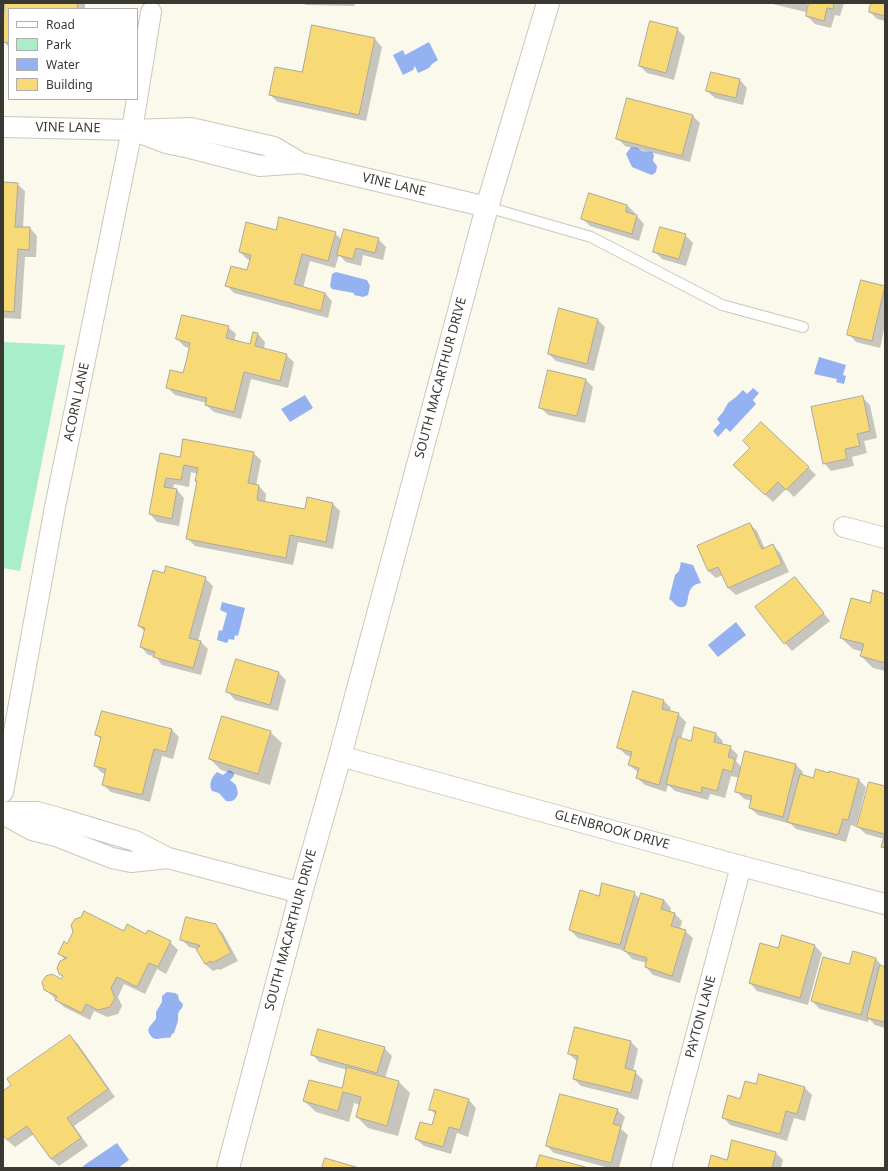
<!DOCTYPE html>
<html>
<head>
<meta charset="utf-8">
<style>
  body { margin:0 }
  #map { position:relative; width:888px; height:1171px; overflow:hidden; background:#fbf8ec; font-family:"Noto Sans",sans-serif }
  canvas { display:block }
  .frame { position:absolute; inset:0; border:4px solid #393833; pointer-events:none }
  .legend { position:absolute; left:8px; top:8px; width:130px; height:92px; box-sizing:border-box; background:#fff; border:1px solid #b0afad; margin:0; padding:5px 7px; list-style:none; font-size:12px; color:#393833 }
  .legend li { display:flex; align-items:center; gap:8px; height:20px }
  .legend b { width:20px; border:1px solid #b0afad }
</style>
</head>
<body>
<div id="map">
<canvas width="888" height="1171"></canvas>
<div class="frame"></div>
<ul class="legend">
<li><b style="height:5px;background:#fff"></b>Road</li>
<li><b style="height:11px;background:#a8eecb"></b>Park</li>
<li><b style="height:11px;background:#94b2f2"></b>Water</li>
<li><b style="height:11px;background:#f7d976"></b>Building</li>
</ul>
</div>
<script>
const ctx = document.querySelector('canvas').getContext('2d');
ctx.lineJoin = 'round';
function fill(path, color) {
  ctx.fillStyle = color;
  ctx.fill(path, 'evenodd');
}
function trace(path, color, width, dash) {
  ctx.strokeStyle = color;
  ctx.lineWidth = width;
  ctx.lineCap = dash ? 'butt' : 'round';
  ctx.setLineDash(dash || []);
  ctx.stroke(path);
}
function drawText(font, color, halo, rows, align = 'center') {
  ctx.font = font + ' "Noto Sans",sans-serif';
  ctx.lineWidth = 3;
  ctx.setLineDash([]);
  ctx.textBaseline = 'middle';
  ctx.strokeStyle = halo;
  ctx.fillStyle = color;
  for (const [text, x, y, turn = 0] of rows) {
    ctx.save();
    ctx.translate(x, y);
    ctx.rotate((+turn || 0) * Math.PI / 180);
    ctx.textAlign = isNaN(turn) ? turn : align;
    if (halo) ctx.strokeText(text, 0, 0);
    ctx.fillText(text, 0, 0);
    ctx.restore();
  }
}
const green = new Path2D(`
  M 3,342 L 65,345 L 20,571 L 3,568 Z`);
const water = new Path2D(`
  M 429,42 L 438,60 L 432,64 L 429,68 L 418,73 L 415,66 L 413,70 L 403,75 L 393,55 L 403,50 L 405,55 Z
  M 631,147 L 637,148 L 642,151 L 652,152 L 654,155 L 653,161 L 657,166 L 656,172 L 652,175 L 649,174 L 632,167 L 626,154 Z
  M 336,272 L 367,280 L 370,286 L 368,295 L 363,297 L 354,295 L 354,293 L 332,289 L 330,286 L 332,274 Z
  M 819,357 L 846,365 L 843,375 L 846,376 L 844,384 L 836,382 L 837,379 L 814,374 Z
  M 753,388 L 759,393 L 753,400 L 756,404 L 730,432 L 726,428 L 718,437 L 713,431 L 720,423 L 717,419 L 723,412 L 728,403 L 736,397 L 743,390 L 747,394 Z
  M 305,395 L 313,408 L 290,422 L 281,409 Z
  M 681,562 L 693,565 L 701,583 C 681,586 694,609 680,607 C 674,606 674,601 669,599 L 675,575 L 679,571 Z
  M 222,602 L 245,608 L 238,636 L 235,635 L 234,640 L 229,639 L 227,643 L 217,640 L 219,630 L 222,631 L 227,613 L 220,610 Z
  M 736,622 L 746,635 L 718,657 L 708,645 Z
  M 229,770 L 234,773 L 234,776 L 230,780 L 236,785 L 238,793 C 236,800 233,802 226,801 L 219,793 L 212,791 C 208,784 212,777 217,772 L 223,775 Z
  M 167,992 L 175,993 L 178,995 L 179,1000 L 183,1004 L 182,1008 L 180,1010 L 178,1014 L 178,1021 L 174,1033 L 172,1034 L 170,1038 C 160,1036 153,1045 148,1030 L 150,1026 L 156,1019 L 156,1012 L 162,1002 L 162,996 Z
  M 117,1143 L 129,1160 L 118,1168 L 84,1168 L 83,1166 Z`);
const shadow = new Path2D(`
  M 6,3 L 85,3 L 85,9 L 9,9 L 9,47 L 4,42 Z
  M 303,3 L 355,3 L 354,6 L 306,5 Z
  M 768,3 L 808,3 L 806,12 Z
  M 810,3 L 844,3 L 840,16 L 835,15 L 831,28 L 815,24 L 807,16 Z
  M 872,3 L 885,3 L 885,21 L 877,19 L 870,12 Z
  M 677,29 L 685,37 L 674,80 L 647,73 L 640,66 Z
  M 375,39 L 382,47 L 366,121 L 278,102 L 270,95 L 303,74 Z
  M 711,73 L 740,80 L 747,88 L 743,105 L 715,98 L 707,91 Z
  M 692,115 L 700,123 L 690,162 L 625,146 L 617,138 Z
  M 3,183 L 17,184 L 25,191 L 23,228 L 30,228 L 37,236 L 36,257 L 25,257 L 21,319 L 3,318 Z
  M 590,195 L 627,205 L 635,213 L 634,215 L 637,216 L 644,224 L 639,241 L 590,226 L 583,219 Z
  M 276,232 L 335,233 L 342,240 L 378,239 L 386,247 L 383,260 L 363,255 L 361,266 L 346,262 L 339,255 L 335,268 L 310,261 L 303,288 L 325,293 L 332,301 L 328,318 L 234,293 L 226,285 L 247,271 L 250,260 L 247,259 L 240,252 Z
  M 685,235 L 693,243 L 686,266 L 662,259 L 654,251 Z
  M 862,282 L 885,287 L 885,325 L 880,348 L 856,342 L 849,334 Z
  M 560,309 L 598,320 L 605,327 L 594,371 L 556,361 L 549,354 Z
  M 228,327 L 236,334 L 234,341 L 250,345 L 254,333 L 258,334 L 265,342 L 264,349 L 286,355 L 294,362 L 288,388 L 251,379 L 241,419 L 214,412 L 206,405 L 207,403 L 175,395 L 167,387 L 184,375 L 190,348 L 185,347 L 177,339 Z
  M 586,380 L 593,387 L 585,423 L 548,415 L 540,407 Z
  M 862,397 L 870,405 L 877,438 L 864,441 L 867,453 L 852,457 L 854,466 L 831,471 L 824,463 Z
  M 253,453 L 261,460 L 256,486 L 259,486 L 266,494 L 265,503 L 305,511 L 333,504 L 340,511 L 333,549 L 298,542 L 293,565 L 195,546 L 187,538 L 198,482 L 196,481 L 198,474 L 191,472 L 189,487 L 174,484 L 173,490 L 177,490 L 184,498 L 179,526 L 157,522 L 150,514 L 161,454 L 180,458 Z
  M 808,467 L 816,475 L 794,497 L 786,489 L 773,502 L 742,473 Z
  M 750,524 L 757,531 L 765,549 L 773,545 L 780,553 L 789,572 L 736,595 L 728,588 L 723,575 L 716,578 L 708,571 Z
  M 165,574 L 205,578 L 213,586 L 198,641 L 201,642 L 208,649 L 201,675 L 162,665 L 155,656 L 148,655 L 141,647 L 145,632 L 139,626 Z
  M 794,578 L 830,621 L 792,651 L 785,643 L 757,608 Z
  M 885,595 L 885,671 L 873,668 L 861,656 L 863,652 L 853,649 L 841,638 L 871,604 Z
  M 236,661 L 279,673 L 286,680 L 278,711 L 235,700 L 228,692 Z
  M 634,692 L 664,701 L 671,708 L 670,712 L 678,714 L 686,722 L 681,739 L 691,742 L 716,734 L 723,741 L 722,745 L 730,747 L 738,755 L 736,761 L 742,768 L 796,765 L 803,772 L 802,776 L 814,779 L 859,780 L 866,787 L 856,827 L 851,825 L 846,842 L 796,829 L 791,824 L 758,815 L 750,808 L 752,801 L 744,799 L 736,791 L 740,778 L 731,776 L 725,798 L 710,794 L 708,800 L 675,791 L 668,785 L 666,792 L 645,785 L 637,778 L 639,773 L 629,765 L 631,757 L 626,755 L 618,747 Z
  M 172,730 L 179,737 L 173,759 L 162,756 L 150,802 L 111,792 L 103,785 L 106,774 L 102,773 L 95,766 L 102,740 L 97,735 Z
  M 270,732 L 282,743 L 270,785 L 221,770 L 210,759 Z
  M 885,787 L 885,849 L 882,847 L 884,839 L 866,834 L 858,827 Z
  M 634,893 L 640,899 L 664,900 L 671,908 L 670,912 L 675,914 L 682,921 L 680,929 L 685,931 L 693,938 L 680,983 L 653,975 L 646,967 L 647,963 L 632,959 L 625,951 L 578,938 L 570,930 L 599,897 Z
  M 215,925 L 223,933 L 238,961 L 220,970 L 218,969 L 213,971 L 205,964 L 197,949 L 189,947 L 181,939 Z
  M 125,932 L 147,935 L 170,942 L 178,950 L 166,974 L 157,969 L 145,994 L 124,984 L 118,997 L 122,1006 L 118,1014 L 107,1017 L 94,1011 L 90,1020 L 64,1007 L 45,989 L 62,980 L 64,977 L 60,973 L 65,960 L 59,953 L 68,945 Z
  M 815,946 L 822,953 L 808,1005 L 757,991 L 750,983 L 779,949 Z
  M 876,959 L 883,967 L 885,968 L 885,1028 L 875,1025 L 869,1019 L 868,1022 L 820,1009 L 812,1001 Z
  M 70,1037 L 78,1044 L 115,1097 L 74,1126 L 88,1146 L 59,1166 L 51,1159 L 34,1134 L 15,1147 L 7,1140 L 3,1133 L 3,1092 Z
  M 631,1042 L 638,1049 L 633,1071 L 635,1072 L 643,1080 L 638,1100 L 581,1086 L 574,1079 L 578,1062 L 569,1054 Z
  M 384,1048 L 392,1056 L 385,1078 L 399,1082 L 410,1093 L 398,1136 L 368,1128 L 357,1117 L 360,1105 L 354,1103 L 349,1122 L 316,1112 L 304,1101 L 342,1090 L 348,1070 L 319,1062 L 312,1054 Z
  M 757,1086 L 805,1088 L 812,1095 L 805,1121 L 794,1118 L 787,1141 L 730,1125 L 723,1117 Z
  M 435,1090 L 469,1100 L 476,1108 L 468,1137 L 457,1133 L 451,1154 L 424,1146 L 416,1139 L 432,1127 L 436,1115 L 430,1109 Z
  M 617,1110 L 625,1117 L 621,1129 L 628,1135 L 619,1168 L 609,1168 L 554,1153 L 547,1146 Z
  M 732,1141 L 776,1153 L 783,1160 L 781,1168 L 709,1168 L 727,1161 Z`);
const building = new Path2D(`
  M 5,3 L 78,3 L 77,9 L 9,9 L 9,43 L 3,42 Z
  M 809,3 L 834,3 L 833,9 L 827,8 L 824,21 L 806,16 Z
  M 871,3 L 885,3 L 885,16 L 869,12 Z
  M 650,21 L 678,28 L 666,73 L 639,66 Z
  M 312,25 L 375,38 L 359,115 L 269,95 L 275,67 L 302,72 Z
  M 711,72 L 740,79 L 736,98 L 706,91 Z
  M 627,98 L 693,115 L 682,156 L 616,139 Z
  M 3,182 L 18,183 L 15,227 L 30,227 L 29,250 L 18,249 L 14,312 L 3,311 Z
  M 589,193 L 627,205 L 626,212 L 637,215 L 632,234 L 581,219 Z
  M 279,217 L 336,232 L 328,261 L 302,254 L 294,284 L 325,293 L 321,311 L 225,286 L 231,266 L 247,270 L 251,255 L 239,252 L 246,222 L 276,230 Z
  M 660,227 L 686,234 L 679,259 L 653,252 Z
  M 344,229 L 379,238 L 375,253 L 356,248 L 353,259 L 337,255 Z
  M 861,280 L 885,286 L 872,341 L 847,335 Z
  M 559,308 L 598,319 L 587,364 L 548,354 Z
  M 182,315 L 229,326 L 226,338 L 250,344 L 253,332 L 258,333 L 255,346 L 287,354 L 280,381 L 244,372 L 234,412 L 205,405 L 207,398 L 166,388 L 170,370 L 183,373 L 187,358 L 190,343 L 176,339 Z
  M 548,370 L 586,379 L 577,416 L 539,408 Z
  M 863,396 L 870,431 L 857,434 L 860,446 L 845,449 L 847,459 L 823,464 L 811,407 Z
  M 761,422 L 809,467 L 786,490 L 778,482 L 765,495 L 733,465 L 750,448 L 743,441 Z
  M 183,439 L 254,452 L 248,483 L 259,485 L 257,500 L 305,509 L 307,497 L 333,503 L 326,542 L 290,535 L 286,558 L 186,539 L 197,481 L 195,481 L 198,468 L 184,465 L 181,480 L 166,478 L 164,487 L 177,489 L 172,519 L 149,514 L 160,453 L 180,457 Z
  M 750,523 L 762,549 L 773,544 L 782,564 L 728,588 L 718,567 L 708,571 L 697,546 Z
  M 166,566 L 206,577 L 189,638 L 201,641 L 193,668 L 153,657 L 155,652 L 140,647 L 145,628 L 138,626 L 153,570 L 164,573 Z
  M 795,577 L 824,613 L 784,644 L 755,607 Z
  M 873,590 L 885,594 L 885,663 L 860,656 L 864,644 L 840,638 L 851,598 L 870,603 Z
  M 236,659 L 279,672 L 270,705 L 226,692 Z
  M 633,691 L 664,700 L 662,709 L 679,713 L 659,785 L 636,778 L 639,768 L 628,765 L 632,752 L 617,748 Z
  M 102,711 L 172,729 L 166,752 L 154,749 L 142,795 L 102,785 L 106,769 L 94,766 L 101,737 L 95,735 Z
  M 222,716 L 271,731 L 258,774 L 209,759 Z
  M 694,727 L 716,733 L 714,742 L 731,746 L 728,757 L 735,759 L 732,772 L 723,769 L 717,791 L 702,787 L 701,793 L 666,784 L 678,737 L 691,741 Z
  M 745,751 L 796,764 L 783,817 L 749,808 L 752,796 L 735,792 Z
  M 816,769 L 829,773 L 829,771 L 859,779 L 848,820 L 843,819 L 838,835 L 787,822 L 800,774 L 813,778 Z
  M 869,782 L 885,786 L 885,848 L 881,847 L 885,834 L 857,827 Z
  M 602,883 L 635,892 L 620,945 L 569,930 L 580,890 L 599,896 Z
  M 641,893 L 664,900 L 661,909 L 675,913 L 671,926 L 686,930 L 672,976 L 645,967 L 647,958 L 624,951 Z
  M 84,911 L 124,931 L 127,924 L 146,934 L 148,930 L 171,941 L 158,967 L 149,963 L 137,987 L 117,977 L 111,988 L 115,998 L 110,1007 L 98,1010 L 86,1004 L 82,1013 L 55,1000 L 57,996 L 44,990 L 42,982 L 46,976 L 52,974 L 61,979 L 63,976 L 59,974 L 57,968 L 60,961 L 67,958 L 58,954 L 64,941 L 67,944 L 73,932 L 71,925 L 75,919 L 81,917 Z
  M 186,917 L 216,924 L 231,953 L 212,963 L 211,961 L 205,964 L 196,949 L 200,946 L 199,945 L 180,940 Z
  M 782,935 L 815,945 L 800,998 L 749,983 L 760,943 L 778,948 Z
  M 853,951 L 876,958 L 861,1015 L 811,1001 L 823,957 L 849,964 Z
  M 880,965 L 885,967 L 885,1022 L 867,1018 Z
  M 575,1027 L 631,1041 L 625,1068 L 636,1071 L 631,1093 L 573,1079 L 578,1056 L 568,1054 Z
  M 318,1029 L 385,1047 L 377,1073 L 311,1055 Z
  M 70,1035 L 108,1089 L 67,1118 L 81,1138 L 51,1159 L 27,1126 L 7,1140 L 3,1135 L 3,1091 L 11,1085 L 7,1079 Z
  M 347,1067 L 399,1081 L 387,1126 L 356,1117 L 361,1097 L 343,1092 L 338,1111 L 303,1101 L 309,1080 L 342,1088 Z
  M 759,1074 L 805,1087 L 797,1114 L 786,1111 L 780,1134 L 722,1118 L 728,1095 L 740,1099 L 745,1081 L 756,1084 Z
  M 435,1089 L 469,1099 L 460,1130 L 449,1127 L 443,1147 L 415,1139 L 420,1122 L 432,1125 L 436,1111 L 429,1110 Z
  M 560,1094 L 618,1109 L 613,1124 L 621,1126 L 611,1163 L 546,1146 Z
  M 732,1140 L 776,1152 L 772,1168 L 708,1168 L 711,1155 L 727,1160 Z
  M 540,1155 L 589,1168 L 536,1168 Z
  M 325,1158 L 359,1168 L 322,1168 Z`);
const service = new Path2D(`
  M 487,207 L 591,237 L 722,305 L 803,327`);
const minor = new Path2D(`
  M 3,127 L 132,130 L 191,128 L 274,147 L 301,163
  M 132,130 L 166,143 L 190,148 L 260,166 L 301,163 L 487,207
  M 844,527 L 885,538
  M 340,756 L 741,866 L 885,904
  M 3,792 L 55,507 L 132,130 L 151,12
  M 3,812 L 37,812 L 59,818 L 135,841 L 168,858 L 301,893
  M 3,814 L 32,830 L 56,836 L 112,858 L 131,862 L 168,858
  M 661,1168 L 741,866`);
const tertiary = new Path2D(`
  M 228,1168 L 301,893 L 340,756 L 487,207 L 548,3`);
const streetNames = [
  ["VINE LANE",68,128,1],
  ["VINE LANE",394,185,13],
  ["SOUTH MACARTHUR DRIVE",441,378,-75],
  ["ACORN LANE",77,402,-78],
  ["GLENBROOK DRIVE",612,830,15],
  ["SOUTH MACARTHUR DRIVE",291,930,-75],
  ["PAYTON LANE",701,1017,-75]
];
fill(green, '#a8eecb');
fill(water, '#94b2f2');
fill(shadow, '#0003');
fill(building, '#f7d976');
trace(building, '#aca89e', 1);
trace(service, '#cbc7bc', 12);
trace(minor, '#cbc7bc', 22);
trace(tertiary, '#cbc7bc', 24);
trace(service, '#fff', 10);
trace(minor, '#fff', 20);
trace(tertiary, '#fff', 22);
drawText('13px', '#393833', '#fff', streetNames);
</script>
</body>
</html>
